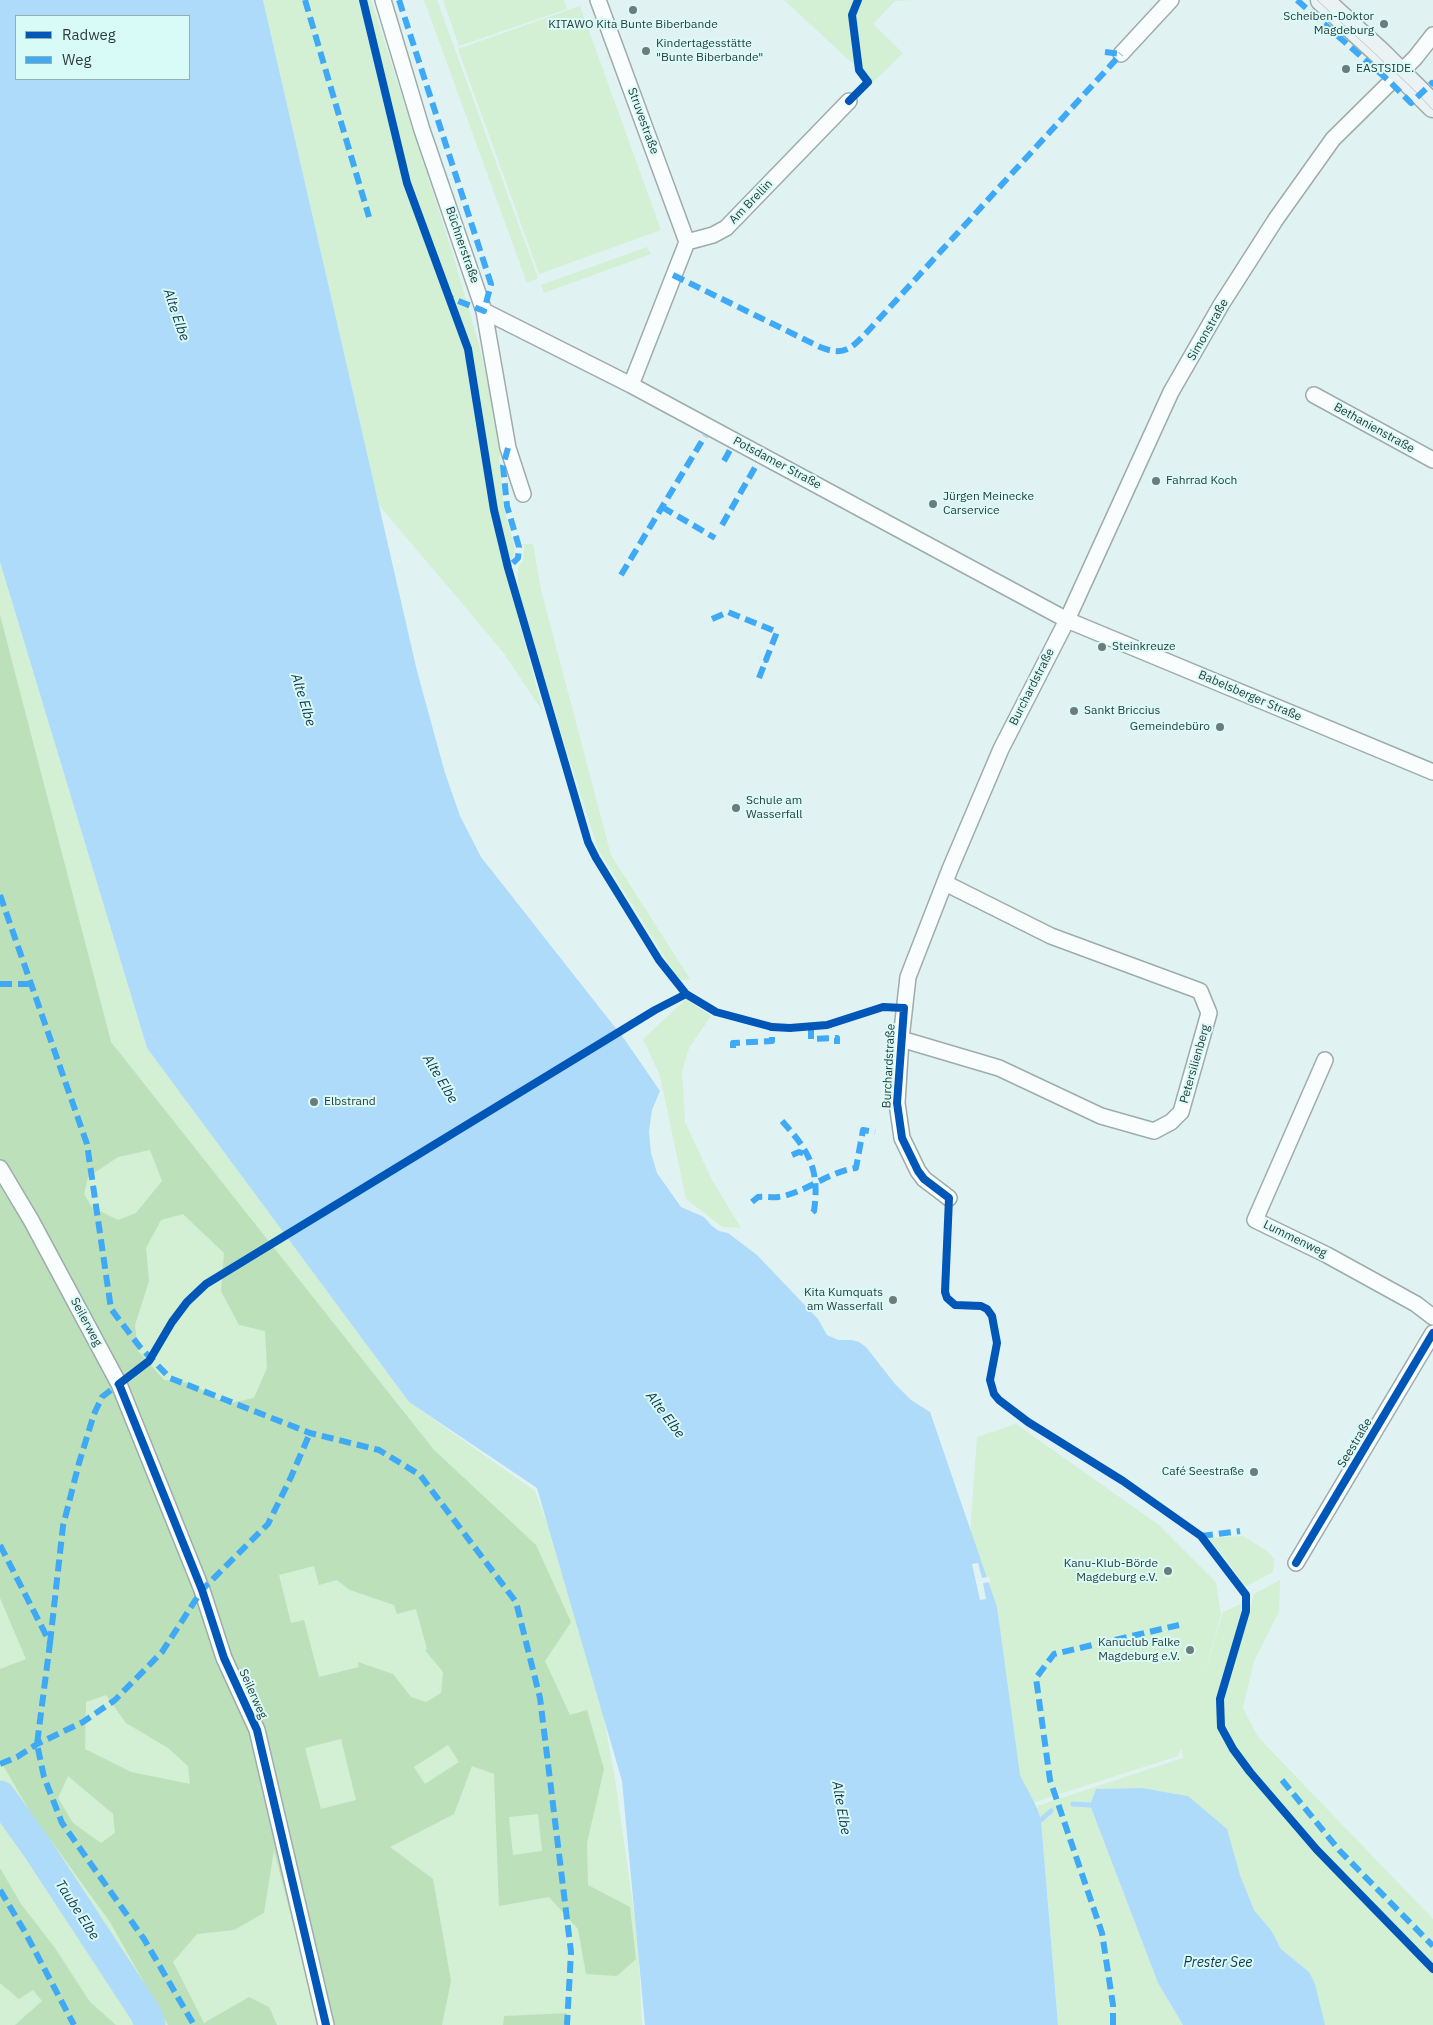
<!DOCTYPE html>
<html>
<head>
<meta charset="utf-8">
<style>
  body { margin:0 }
  #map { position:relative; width:1433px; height:2025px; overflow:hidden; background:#e0f3f2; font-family:"IBM Plex Sans",sans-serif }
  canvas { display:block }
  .legend { position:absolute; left:15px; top:15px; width:175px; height:65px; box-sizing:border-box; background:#d8fbf8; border:1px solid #94afac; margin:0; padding:6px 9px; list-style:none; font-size:15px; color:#2e3c3b }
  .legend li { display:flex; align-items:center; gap:10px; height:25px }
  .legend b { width:25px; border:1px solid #94afac }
</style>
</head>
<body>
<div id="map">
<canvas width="1433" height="2025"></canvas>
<ul class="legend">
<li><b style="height:6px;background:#0057b8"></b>Radweg</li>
<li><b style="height:6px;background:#3fa9f5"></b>Weg</li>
</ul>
</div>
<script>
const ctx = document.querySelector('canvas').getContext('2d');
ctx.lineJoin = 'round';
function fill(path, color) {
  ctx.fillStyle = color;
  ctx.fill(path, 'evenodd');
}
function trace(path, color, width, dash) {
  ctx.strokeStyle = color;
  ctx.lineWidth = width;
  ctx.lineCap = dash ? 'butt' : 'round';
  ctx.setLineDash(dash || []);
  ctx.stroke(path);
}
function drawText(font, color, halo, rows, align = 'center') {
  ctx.font = font + ' "IBM Plex Sans",sans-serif';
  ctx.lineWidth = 4;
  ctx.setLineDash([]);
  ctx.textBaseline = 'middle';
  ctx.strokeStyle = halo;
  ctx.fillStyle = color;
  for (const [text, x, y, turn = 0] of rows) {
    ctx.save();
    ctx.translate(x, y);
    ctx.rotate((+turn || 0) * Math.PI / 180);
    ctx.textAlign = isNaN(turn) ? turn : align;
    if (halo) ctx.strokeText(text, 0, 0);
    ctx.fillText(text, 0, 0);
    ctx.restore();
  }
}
const green = new Path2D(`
  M 263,0 L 371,0 L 454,258 L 479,345 L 503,448 L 499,458 L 504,509 L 515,548 L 512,560 L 504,565 L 543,712 L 503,652 L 379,505 Z
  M 424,0 L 437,0 L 538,278 L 527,283 Z
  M 443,0 L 564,0 L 567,9 L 459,46 Z
  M 784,0 L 916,0 L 895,1 L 873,24 L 903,53 L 872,83 L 863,68 L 851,62 Z
  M 580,6 L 661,230 L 539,274 L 458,49 Z
  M 647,247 L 651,254 L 544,293 L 541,285 Z
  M 524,544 L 533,544 L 541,590 L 611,855 L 690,979 L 682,980 L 677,977 L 598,849 L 531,638 L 518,585 L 518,567 L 523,561 Z
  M 0,562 L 147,1048 L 409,1402 L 535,1491 L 589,1635 L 615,1779 L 638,1940 L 642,2025 L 0,2025 Z
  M 686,999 L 711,1016 L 689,1048 L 682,1072 L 685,1122 L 712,1180 L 741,1228 L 722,1227 L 686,1199 L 660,1076 L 643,1039 Z
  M 1016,1424 L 1159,1525 L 1216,1582 L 1221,1615 L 1200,1688 L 1223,1612 L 1241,1604 L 1241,1612 L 1248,1614 L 1254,1594 L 1280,1580 L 1279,1612 L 1254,1661 L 1243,1708 L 1258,1737 L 1433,1919 L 1433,2025 L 1325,2025 L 1309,1972 L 1281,1949 L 1271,1930 L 1254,1910 L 1240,1875 L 1188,1796 L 1142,1788 L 1096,1789 L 1090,1805 L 1158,1983 L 1183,2025 L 1058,2025 L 1041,1820 L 1037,1806 L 1183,1758 L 1181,1748 L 1178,1756 L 1035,1802 L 1005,1818 L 968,1561 L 977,1437 Z
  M 1243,1536 L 1267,1551 L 1274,1559 L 1273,1572 L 1245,1587 L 1226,1559 L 1208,1538 Z`);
const forest = new Path2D(`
  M 0,615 L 111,1042 L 434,1450 L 536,1545 L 571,1622 L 545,1661 L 570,1715 L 587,1710 L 604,1769 L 587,1843 L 588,1885 L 630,1907 L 636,1959 L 617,1976 L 586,1974 L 578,1929 L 549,1897 L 499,1906 L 494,1774 L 472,1766 L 454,1814 L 390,1847 L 433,1879 L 451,1981 L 442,2025 L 319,2025 L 274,1850 L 264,1913 L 234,1930 L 197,1934 L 173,1962 L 204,2023 L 249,1997 L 269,2007 L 277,2025 L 168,2025 L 110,1922 L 29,1810 L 0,1760 L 0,1669 L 26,1659 L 0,1598 ZM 150,1150 L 162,1181 L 136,1213 L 118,1220 L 92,1207 L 84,1194 L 88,1177 L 118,1157 ZM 183,1214 L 224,1253 L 221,1291 L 239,1325 L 265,1331 L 267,1368 L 254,1398 L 226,1404 L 190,1383 L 164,1380 L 138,1351 L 135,1325 L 149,1281 L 146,1248 L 161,1220 ZM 314,1566 L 319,1585 L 337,1580 L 350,1590 L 394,1605 L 397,1614 L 416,1609 L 427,1649 L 425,1650 L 443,1672 L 441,1693 L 426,1702 L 411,1697 L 393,1674 L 358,1662 L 359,1667 L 319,1677 L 304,1620 L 291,1623 L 279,1575 ZM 106,1695 L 126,1723 L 168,1748 L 188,1766 L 190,1784 L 131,1772 L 85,1749 L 86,1702 ZM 341,1739 L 356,1800 L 321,1809 L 305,1748 ZM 448,1745 L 459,1762 L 425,1784 L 414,1767 ZM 68,1776 L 113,1814 L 115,1833 L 101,1843 L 73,1823 L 58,1798 ZM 538,1814 L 542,1851 L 513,1855 L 509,1817 Z
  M 0,1868 L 21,1904 L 55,1948 L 90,2002 L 116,2025 L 15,2025 L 42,2001 L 33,1990 L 19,1999 L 0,1983 Z
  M 567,2013 L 567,2025 L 503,2025 L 504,2016 Z`);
const water = new Path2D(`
  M 0,0 L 263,0 L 417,671 L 445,773 L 460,816 L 481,857 L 625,1040 L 660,1091 L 652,1110 L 649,1132 L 651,1153 L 657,1173 L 681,1207 L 704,1217 L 712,1226 L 719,1231 L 728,1233 L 757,1255 L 818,1319 L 827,1335 L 838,1340 L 852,1340 L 859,1342 L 866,1347 L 895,1384 L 911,1400 L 930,1412 L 997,1607 L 1020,1775 C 1027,1790 1037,1804 1041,1820 L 1058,2025 L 645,2025 L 622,1781 L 537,1488 L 409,1402 L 147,1048 L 0,562 ZM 16,16 L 189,16 L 189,79 L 16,79 Z
  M 1142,1788 L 1188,1796 L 1227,1829 L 1240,1875 L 1254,1910 L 1271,1930 L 1281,1949 L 1309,1972 L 1315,1984 L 1325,2025 L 1183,2025 L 1158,1983 L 1090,1805 L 1096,1789 Z`);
const pier = new Path2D(`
  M 978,1563 L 982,1578 L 989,1577 L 991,1582 L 983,1583 L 986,1599 L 980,1600 L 972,1564 Z`);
const stream = new Path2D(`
  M 1073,1804 L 1090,1805
  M 1041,1820 L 1051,1811`);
const river = new Path2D(`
  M 0,1796 L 38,1849 L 146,2014 L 150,2025`);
const minor = new Path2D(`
  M 383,0 L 422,130 L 484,311 L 508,448 L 523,494
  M 598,0 L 687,242
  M 1121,54 L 1171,0
  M 687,242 L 713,235 L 726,228 L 849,101
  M 484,311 L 631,385 L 1067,620 L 1433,772
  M 631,385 L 687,242
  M 1314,395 L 1433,460
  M 901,1039 L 999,1068 L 1101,1116 L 1154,1131 L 1171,1122 L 1181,1112 L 1209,1013 L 1200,991 L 1051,936 L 945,883
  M 1325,1060 L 1255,1220 L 1327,1255 L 1416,1304 L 1433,1317
  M 0,1168 L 31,1220 L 119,1384 L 202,1590 L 224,1658 L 257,1730 L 326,2025
  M 949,1198 L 924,1179 L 918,1171 L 902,1138 L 897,1103 L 901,1039 L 908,977 L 950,869 L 1001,749 L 1067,620 L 1171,392 L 1221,305 L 1276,219 L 1333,139 L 1415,58 L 1433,35
  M 1296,1563 L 1433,1333`);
const secondary = new Path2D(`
  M 1322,0 L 1381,54 L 1433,106`);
const tram = new Path2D(`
  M 1317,0 L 1411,87 L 1433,110`);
const quiet = new Path2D(`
  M 305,0 L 369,217
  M 399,0 L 491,284 L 484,311 L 448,297
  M 1297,0 L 1389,81 L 1411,103 L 1432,83 L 1433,84
  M 1105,52 L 1121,54
  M 673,275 L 820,347 C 845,357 852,348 869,330 L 1121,54
  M 508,448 L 503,466 L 507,506 L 519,547 L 518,558 L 508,568
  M 724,461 L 730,450
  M 662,507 L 715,538
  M 722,525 L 757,464
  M 621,575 L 705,436
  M 712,619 L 728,612 L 777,632 L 766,660 L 759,657
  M 759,678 L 766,660
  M 0,895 L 87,1144 L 111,1309 L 140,1347 L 170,1378 L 310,1433 L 379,1450 L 420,1475 L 516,1602 L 540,1698 L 571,1952 L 567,2025
  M 0,984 L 31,984
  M 811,1027 L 811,1039 L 837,1038 L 837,1044
  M 733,1048 L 733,1043 L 772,1041 L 772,1027
  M 782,1121 C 809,1151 820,1169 814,1211 L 811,1214
  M 792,1155 L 799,1152 L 808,1155
  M 752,1202 L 758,1197 C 765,1196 772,1198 778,1197 C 806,1193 827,1172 856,1168 L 863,1130 L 875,1132
  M 1201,1536 L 1240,1531
  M 0,1545 L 50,1643 L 37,1744 L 44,1777 L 62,1823 L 144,1939 L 194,2025
  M 50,1643 L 63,1526 L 79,1463 L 94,1414 L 102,1397 L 121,1382
  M 0,1764 L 17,1757 L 37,1744 L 83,1722 L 115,1700 L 162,1652 L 202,1590 L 268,1524 L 291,1477 L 310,1433
  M 1282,1780 L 1339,1850 L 1433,1946
  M 0,1890 L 25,1932 L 74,2025
  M 1113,2025 L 1113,2005 L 1102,1933 L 1050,1780 L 1036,1678 L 1054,1654 L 1179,1625`);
const cycleway = new Path2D(`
  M 363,0 L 407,183 L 468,349 L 494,510 L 508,568 L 588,842 L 596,858 L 659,960 L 686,994 L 716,1012 L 772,1027 L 790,1028 L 827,1025 L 883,1007 L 904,1008 L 897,1103 L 902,1138 L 918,1171 L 924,1179 L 949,1198 L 945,1292 L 947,1298 L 955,1305 L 981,1306 L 987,1309 L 992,1316 L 997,1343 L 990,1380 L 994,1394 L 999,1400 L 1028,1422 L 1123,1481 L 1201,1536 L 1246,1595 L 1246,1611 L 1220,1699 L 1221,1727 L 1233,1749 L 1250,1772 L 1317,1850 L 1433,1969
  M 849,101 L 868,82 L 859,70 L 852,15 L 858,0
  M 1296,1563 L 1433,1333
  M 326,2025 L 257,1730 L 224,1658 L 202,1590 L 119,1384 L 149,1361 L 172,1322 L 187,1302 L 206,1284 L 655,1010 L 686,994`);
const markers = [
  [633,10,5,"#6c7c7b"],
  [1384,24,5,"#6c7c7b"],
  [646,51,5,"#6c7c7b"],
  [1346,69,5,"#6c7c7b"],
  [1156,481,5,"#6c7c7b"],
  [933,504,5,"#6c7c7b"],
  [1102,647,5,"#6c7c7b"],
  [1074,711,5,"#6c7c7b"],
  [1220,727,5,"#6c7c7b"],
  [736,808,5,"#6c7c7b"],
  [314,1102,5,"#6c7c7b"],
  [893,1300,5,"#6c7c7b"],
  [1254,1472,5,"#6c7c7b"],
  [1168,1571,5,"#6c7c7b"],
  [1190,1650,5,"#6c7c7b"]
];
const poiNames = [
  ["Scheiben-Doktor",1374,17,"right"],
  ["Magdeburg",1374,31,"right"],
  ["KITAWO Kita Bunte Biberbande",633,25,"center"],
  ["Kindertagesstätte",656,44],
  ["\"Bunte Biberbande\"",656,58],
  ["EASTSIDE.",1356,69],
  ["Fahrrad Koch",1166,481],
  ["Jürgen Meinecke",943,497],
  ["Carservice",943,511],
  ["Steinkreuze",1112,647],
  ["Sankt Briccius",1084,711],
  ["Gemeindebüro",1210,727,"right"],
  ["Schule am",746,801],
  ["Wasserfall",746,815],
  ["Elbstrand",324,1102],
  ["Kita Kumquats",883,1293,"right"],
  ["am Wasserfall",883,1307,"right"],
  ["Café Seestraße",1244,1472,"right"],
  ["Kanu-Klub-Börde",1158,1564,"right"],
  ["Magdeburg e.V.",1158,1578,"right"],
  ["Kanuclub Falke",1180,1643,"right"],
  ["Magdeburg e.V.",1180,1657,"right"]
];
const streetNames = [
  ["Struvestraße",643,121,70],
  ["Am Brellin",751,202,-46],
  ["Büchnerstraße",462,245,71],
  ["Simonstraße",1208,330,-60],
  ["Bethanienstraße",1374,428,29],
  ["Potsdamer Straße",777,463,28],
  ["Burchardstraße",1032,687,-63],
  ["Babelsberger Straße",1250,696,23],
  ["Petersilienberg",1195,1064,-74],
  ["Burchardstraße",889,1066,-87],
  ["Lummenweg",1295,1239,26],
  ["Seilerweg",86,1322,62],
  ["Seestraße",1355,1443,-59],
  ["Seilerweg",253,1694,66]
];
const waterNames = [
  ["Alte Elbe",176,315,71],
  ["Alte Elbe",303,700,73],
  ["Alte Elbe",440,1079,59],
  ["Alte Elbe",665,1415,53],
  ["Alte Elbe",841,1808,80],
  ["Taube Elbe",77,1910,57],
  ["Prester See",1218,1963]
];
fill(green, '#d3efd4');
fill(forest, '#bce0b9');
fill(water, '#aedbfa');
fill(pier, '#e0f3f2');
trace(stream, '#aedbfa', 5);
trace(river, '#aedbfa', 31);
trace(minor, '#9dacab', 18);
trace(secondary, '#9dacab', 25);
trace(minor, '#fafdfd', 15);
trace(secondary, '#eaf2f4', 22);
trace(tram, '#c4c9c9', 1);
trace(quiet, '#3fa9f5', 6, [12, 6]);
trace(cycleway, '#0057b8', 8);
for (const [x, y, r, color] of markers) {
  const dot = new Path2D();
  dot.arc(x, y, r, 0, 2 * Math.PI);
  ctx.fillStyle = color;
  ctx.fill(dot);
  trace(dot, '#d8fbf8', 2);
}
drawText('12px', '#2e3c3b', '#d8fbf8', poiNames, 'left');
drawText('12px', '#2e3c3b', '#d8fbf8', streetNames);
drawText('italic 14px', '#16354b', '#d8fbf8', waterNames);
</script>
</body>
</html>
